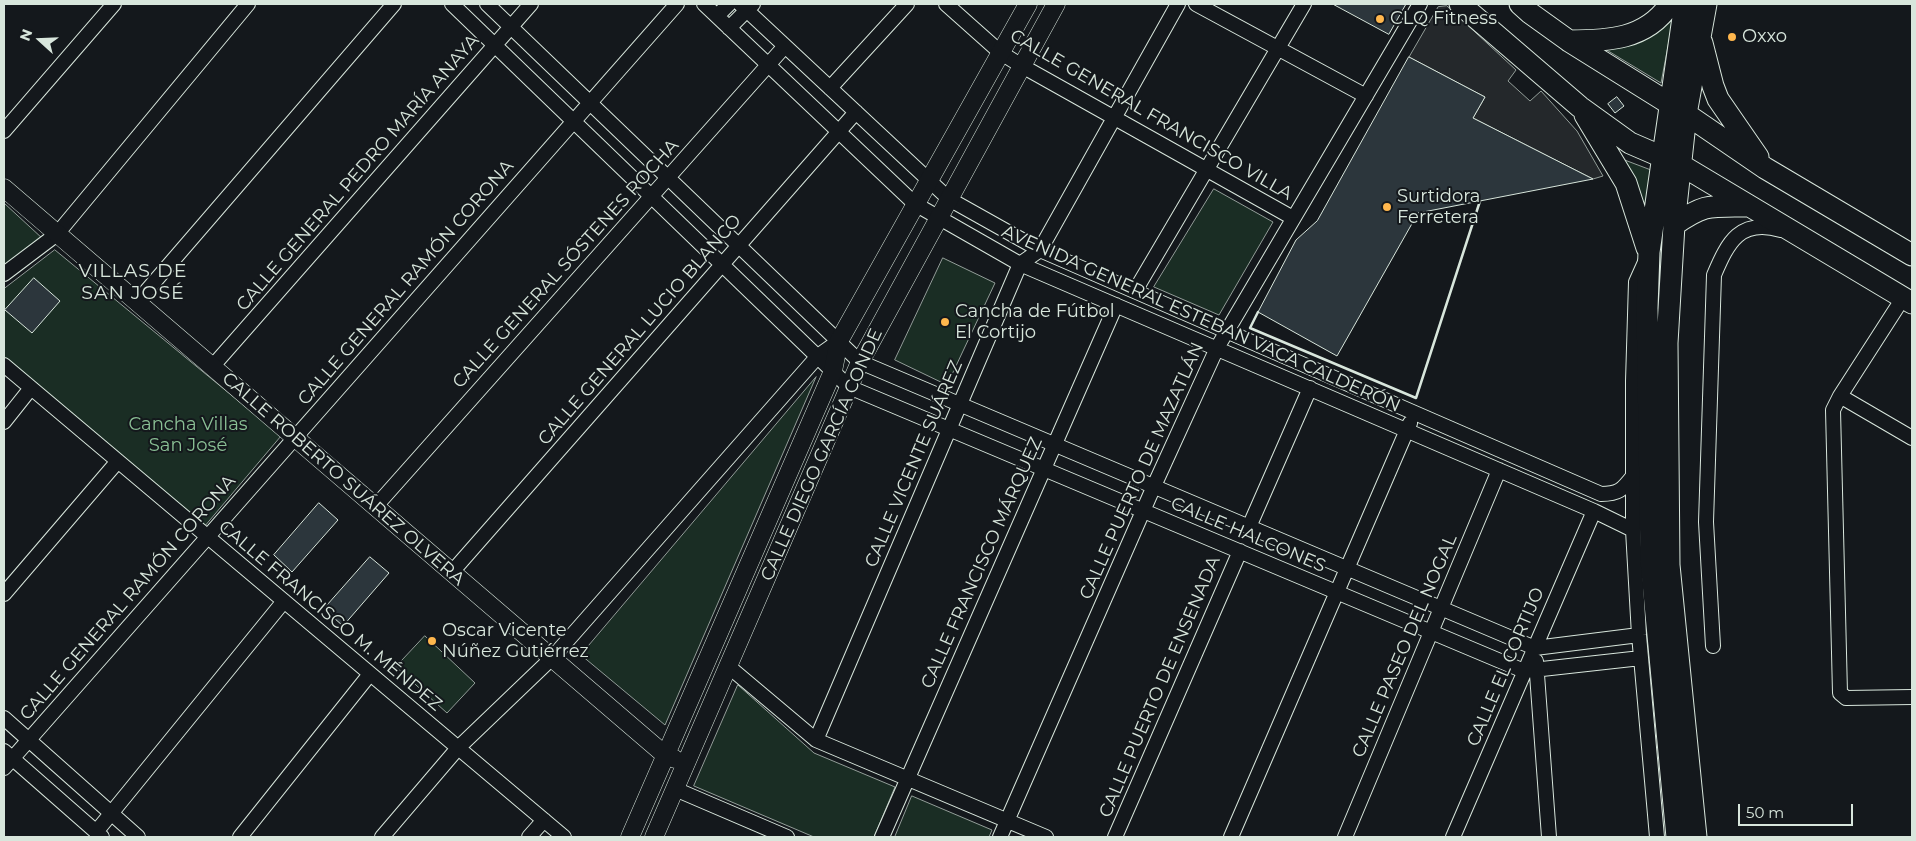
<!DOCTYPE html>
<html>
<head>
<meta charset="utf-8">
<style>
  body { margin:0 }
  #map { position:relative; width:1916px; height:841px; overflow:hidden; background:#14181c; font-family:Montserrat,sans-serif }
  canvas { display:block }
  .frame { position:absolute; inset:0; border:5px solid #d8e6dc; pointer-events:none }
  .north { position:absolute; left:15px; top:15px; width:50px; height:50px; -webkit-text-stroke:4px #14181c; paint-order:stroke; rotate:290deg; font-size:14px; font-weight:700; line-height:20px; text-align:center; color:#d8e6dc }
  .north::after { content:''; display:block; margin:auto; width:18px; height:22px; background:#d8e6dc; clip-path:polygon(50% 0,100% 100%,50% 72%,0 100%) }
  .scale { position:absolute; left:1738px; top:804px; width:115px; height:22px; box-sizing:border-box; border:2px solid #d8e6dc; border-top:0; padding-left:6px; font-size:15px; line-height:18px; white-space:nowrap; color:#d8e6dc; -webkit-text-stroke:4px #14181c; paint-order:stroke }
</style>
</head>
<body>
<div id="map">
<canvas width="1916" height="841"></canvas>
<div class="frame"></div>
<div class="north">N</div>
<div class="scale">50 m</div>
</div>
<script>
const ctx = document.querySelector('canvas').getContext('2d');
ctx.lineJoin = 'round';
function fill(path, color) {
  ctx.fillStyle = color;
  ctx.fill(path, 'evenodd');
}
function trace(path, color, width, dash) {
  ctx.strokeStyle = color;
  ctx.lineWidth = width;
  ctx.lineCap = dash ? 'butt' : 'round';
  ctx.setLineDash(dash || []);
  ctx.stroke(path);
}
function drawText(font, color, halo, rows, align = 'center') {
  ctx.font = font + ' Montserrat,sans-serif';
  ctx.lineWidth = 4;
  ctx.setLineDash([]);
  ctx.textBaseline = 'middle';
  ctx.strokeStyle = halo;
  ctx.fillStyle = color;
  for (const [text, x, y, turn = 0] of rows) {
    ctx.save();
    ctx.translate(x, y);
    ctx.rotate((+turn || 0) * Math.PI / 180);
    ctx.textAlign = isNaN(turn) ? turn : align;
    if (halo) ctx.strokeText(text, 0, 0);
    ctx.fillText(text, 0, 0);
    ctx.restore();
  }
}
const green = new Path2D(`
  M 1676,4 L 1661,83 L 1600,46 Z
  M 1622,159 L 1651,170 L 1645,217 Z
  M 1214,189 L 1273,222 L 1219,315 L 1154,287 Z
  M 4,203 L 43,239 L 4,267 Z
  M 55,250 L 281,436 L 204,527 L 4,357 L 4,289 Z
  M 943,258 L 995,283 L 947,385 L 895,360 Z
  M 816,377 L 665,725 L 581,655 Z
  M 425,636 L 475,683 L 447,713 L 396,667 Z
  M 738,685 L 814,753 L 895,787 L 874,837 L 814,837 L 694,786 Z
  M 912,796 L 992,830 L 989,837 L 895,837 Z`);
const parking = new Path2D(`
  M 1447,6 L 1516,70 L 1508,81 L 1530,101 L 1541,91 L 1577,131 L 1603,176 L 1593,179 L 1473,118 L 1485,97 L 1409,57 L 1438,7 Z`);
const building = new Path2D(`
  M 1333,4 L 1406,4 L 1389,34 Z
  M 1409,57 L 1485,97 L 1473,118 L 1593,179 L 1418,213 L 1337,356 L 1258,312 L 1296,240 L 1317,221 Z
  M 1617,97 L 1624,106 L 1615,113 L 1608,104 Z
  M 34,278 L 60,301 L 32,333 L 5,310 Z
  M 319,503 L 338,520 L 292,572 L 274,555 Z
  M 370,557 L 389,573 L 343,626 L 324,609 Z`);
const minor = new Path2D(`
  M 452,4 L 849,387 L 1524,671 L 1641,658
  M 487,4 L 860,362 L 1535,648 L 1639,635
  M 704,4 L 915,204 L 1020,264 L 1594,511 L 1633,530
  M 740,4 L 949,199 L 1040,250 L 1601,494 C 1619,494 1622,490 1633,476
  M 946,4 L 1001,53 L 1022,66 L 1293,218
  M 1196,4 L 1366,96
  M 717,16 L 729,4
  M 729,28 L 753,4
  M 830,88 L 907,4
  M 4,131 L 114,4
  M 1645,262 L 1636,282 L 1633,381 L 1633,530 L 1639,635 L 1657,837
  M 4,274 L 57,234 L 248,4
  M 1135,291 L 1304,4
  M 1903,298 L 1840,396 L 1833,410 L 1840,693 L 1846,698 L 1912,697
  M 137,302 L 394,4
  M 4,365 L 564,837
  M 212,367 L 531,4
  M 1840,396 L 1912,438
  M 4,422 L 31,388
  M 375,507 L 785,46
  M 1249,527 L 1310,388
  M 452,572 L 856,112
  M 4,594 L 118,461
  M 1713,646 L 1706,522 L 1714,275 C 1728,242 1740,218 1781,230
  M 1536,661 L 1549,837
  M 728,666 L 816,740 L 1046,837
  M 4,718 L 138,837
  M 816,740 L 1020,264 L 1040,250 L 1178,4
  M 4,751 L 102,837
  M 4,768 L 677,4
  M 675,789 L 787,837
  M 96,832 L 284,601
  M 240,837 L 370,674
  M 382,837 L 458,748 L 552,658 L 818,356 L 839,341
  M 529,837 L 544,820
  M 882,837 L 1116,305
  M 1000,837 L 1154,486 L 1217,348 L 1420,4
  M 1115,837 L 1240,551
  M 1231,837 L 1410,423
  M 1345,837 L 1499,470
  M 1453,837 L 1594,511`);
const tertiary = new Path2D(`
  M 4,188 L 665,755 L 675,759
  M 630,837 L 833,371 L 839,341 L 1028,4
  M 654,837 L 860,362 L 1056,4`);
const primary = new Path2D(`
  M 1460,4 L 1580,107 L 1630,143 L 1681,165 L 1912,303
  M 1520,4 L 1530,13 L 1569,41 L 1686,114 L 1765,168 L 1912,255
  M 1569,41 C 1607,41 1646,40 1670,4
  M 1702,43 L 1713,86 L 1718,99 L 1758,157
  M 1585,115 L 1626,183 L 1647,248
  M 1674,225 C 1704,204 1709,206 1746,206
  M 1677,837 L 1651,561 L 1647,308 L 1649,252 L 1685,4
  M 1696,837 L 1669,565 L 1667,343 L 1674,225 L 1686,114 L 1706,4`);
const wall = new Path2D(`
  M 1258,312 L 1250,328 L 1416,398 L 1480,201`);
const markers = [
  [1380,19,5,"#ffb74d"],
  [1732,37,5,"#ffb74d"],
  [1387,207,5,"#ffb74d"],
  [945,322,5,"#ffb74d"],
  [432,641,5,"#ffb74d"]
];
const poiNames = [
  ["CLQ Fitness",1390,19],
  ["Oxxo",1742,37],
  ["Surtidora",1397,197],
  ["Ferretera",1397,218],
  ["Cancha de Fútbol",955,312],
  ["El Cortijo",955,333],
  ["Oscar Vicente",442,631],
  ["Núñez Gutiérrez",442,652]
];
const streetNames = [
  ["CALLE GENERAL FRANCISCO VILLA",1151,115,30],
  ["CALLE GENERAL PEDRO MARÍA ANAYA",358,173,-49],
  ["CALLE GENERAL SÓSTENES ROCHA",566,264,-48],
  ["CALLE GENERAL RAMÓN CORONA",406,283,-49],
  ["AVENIDA GENERAL ESTEBAN VACA CALDERÓN",1201,319,24],
  ["CALLE GENERAL LUCIO BLANCO",640,330,-49],
  ["CALLE DIEGO GARCÍA CONDE",822,455,-66],
  ["CALLE VICENTE SUÁREZ",914,464,-67],
  ["CALLE PUERTO DE MAZATLÁN",1142,471,-66],
  ["CALLE ROBERTO SUÁREZ OLVERA",343,479,41],
  ["CALLE HALCONES",1248,535,23],
  ["CALLE FRANCISCO MÁRQUEZ",982,563,-66],
  ["CALLE GENERAL RAMÓN CORONA",128,598,-49],
  ["CALLE FRANCISCO M. MÉNDEZ",330,616,40],
  ["CALLE PASEO DEL NOGAL",1405,646,-67],
  ["CALLE EL CORTIJO",1506,667,-67],
  ["CALLE PUERTO DE ENSENADA",1160,687,-67]
];
const parkNames = [
  ["Cancha Villas",188,425],
  ["San José",188,446]
];
const neighbourhoodNames = [
  ["VILLAS DE",133,271],
  ["SAN JOSÉ",133,293]
];
fill(green, '#1a2d24');
trace(green, '#939e99', 1);
fill(parking, '#24282b');
trace(parking, '#939e99', 1);
fill(building, '#2c363c');
trace(building, '#d8e6dc', 1);
trace(minor, '#d8e6dc', 16);
trace(tertiary, '#d8e6dc', 19);
trace(primary, '#d8e6dc', 23);
trace(minor, '#14181c', 14);
trace(tertiary, '#14181c', 18);
trace(primary, '#14181c', 21);
trace(wall, '#d8e6dc', 2.5);
for (const [x, y, r, color] of markers) {
  const dot = new Path2D();
  dot.arc(x, y, r, 0, 2 * Math.PI);
  ctx.fillStyle = color;
  ctx.fill(dot);
  trace(dot, '#14181c', 2);
}
drawText('18px', '#d8e6dc', '#14181c', poiNames, 'left');
drawText('18px', '#d8e6dc', '#14181c', streetNames);
drawText('18px', '#8ac095', '#14181c', parkNames);
ctx.letterSpacing = '1px';
drawText('19px', '#d8e6dc', '#14181c', neighbourhoodNames);
ctx.letterSpacing = '0px';
</script>
</body>
</html>
